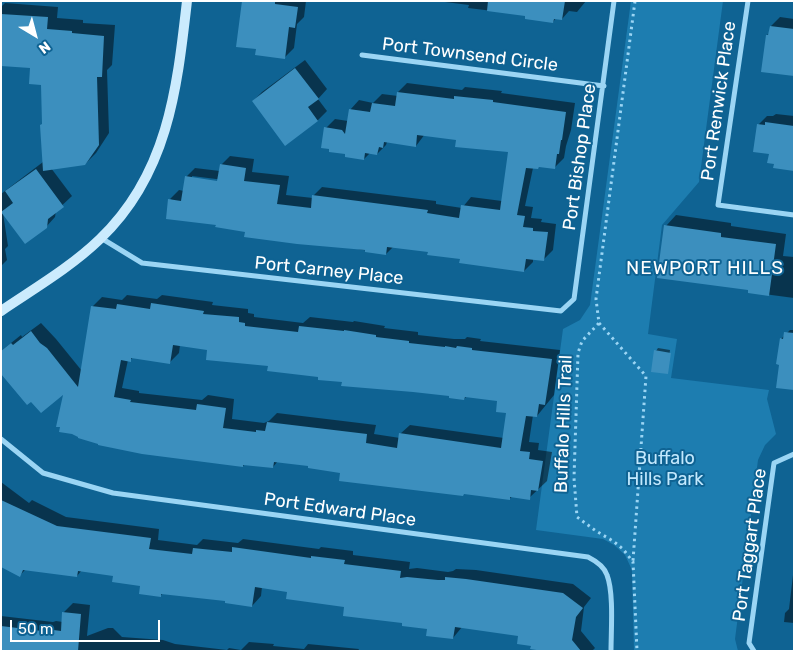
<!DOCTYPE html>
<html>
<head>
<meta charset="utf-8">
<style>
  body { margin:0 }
  #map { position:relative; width:795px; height:652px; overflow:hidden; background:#0f6393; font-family:Rubik,sans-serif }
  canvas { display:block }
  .frame { position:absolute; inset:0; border:2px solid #fff; pointer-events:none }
  .north { position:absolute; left:10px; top:10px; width:50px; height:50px; -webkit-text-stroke:4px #0f6393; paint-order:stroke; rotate:143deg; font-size:14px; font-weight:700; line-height:20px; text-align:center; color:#fff }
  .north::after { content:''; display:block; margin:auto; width:18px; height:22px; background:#fff; clip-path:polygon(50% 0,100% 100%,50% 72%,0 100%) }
  .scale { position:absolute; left:10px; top:620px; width:150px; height:22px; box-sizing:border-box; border:2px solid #fff; border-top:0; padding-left:6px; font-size:15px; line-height:18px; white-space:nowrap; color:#fff; -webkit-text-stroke:4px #0f6393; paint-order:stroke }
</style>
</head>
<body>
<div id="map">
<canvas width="795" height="652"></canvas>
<div class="frame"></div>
<div class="north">N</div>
<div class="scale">50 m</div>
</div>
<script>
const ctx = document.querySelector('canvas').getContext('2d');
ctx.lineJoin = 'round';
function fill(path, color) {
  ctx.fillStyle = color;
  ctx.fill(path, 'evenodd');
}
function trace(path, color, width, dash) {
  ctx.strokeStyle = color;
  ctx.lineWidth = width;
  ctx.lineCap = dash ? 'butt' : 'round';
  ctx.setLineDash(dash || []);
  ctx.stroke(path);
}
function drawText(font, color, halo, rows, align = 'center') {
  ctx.font = font + ' Rubik,sans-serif';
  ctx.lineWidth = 4;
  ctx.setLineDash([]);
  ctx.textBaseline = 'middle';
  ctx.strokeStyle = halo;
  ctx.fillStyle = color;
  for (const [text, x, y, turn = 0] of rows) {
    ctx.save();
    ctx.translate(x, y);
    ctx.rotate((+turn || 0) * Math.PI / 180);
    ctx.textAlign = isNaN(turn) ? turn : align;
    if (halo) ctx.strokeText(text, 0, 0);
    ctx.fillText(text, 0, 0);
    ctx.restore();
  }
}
const green = new Path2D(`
  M 631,1 L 723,1 L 699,182 L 662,225 L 648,334 L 677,339 L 671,378 L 769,390 L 767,399 L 776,434 L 765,445 L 758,460 L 735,639 L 738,651 L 634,651 L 632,570 L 625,555 L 614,545 L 603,539 L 536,530 L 563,329 L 580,320 L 590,305 Z`);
const shadow = new Path2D(`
  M 243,1 L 306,1 L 304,17 L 297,24 L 294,48 L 285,57 L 258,48 Z
  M 437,1 L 586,1 L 577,12 L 569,11 L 562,19 L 556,18 L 553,22 L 526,15 L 468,8 L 469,5 Z
  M 5,3 L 58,7 L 57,18 L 83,20 L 83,23 L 115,25 L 112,65 L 107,70 L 109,133 L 96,153 L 85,164 L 51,168 L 72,196 L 56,211 L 55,217 L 46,227 L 3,213 L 8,246 L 5,249 L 7,260 L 1,266 L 1,194 L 43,162 L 42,84 L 32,67 L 1,65 L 1,7 Z
  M 780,17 L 794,19 L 794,75 L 767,35 L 770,33 L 771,26 Z
  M 305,60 L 327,89 L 318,99 L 327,111 L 318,120 L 286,144 L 253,101 L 262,92 Z
  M 407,83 L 462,90 L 465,87 L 502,91 L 501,93 L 575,103 L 571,130 L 566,146 L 564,158 L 555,167 L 540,166 L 538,168 L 533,168 L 525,206 L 533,207 L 531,218 L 542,219 L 541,222 L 556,224 L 553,250 L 543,260 L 533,258 L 533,262 L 524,271 L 429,251 L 393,247 L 386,254 L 217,224 L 170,199 L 179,190 L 184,191 L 186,177 L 195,168 L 220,171 L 221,165 L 230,156 L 254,159 L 252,172 L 289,176 L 286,195 L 313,198 L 313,196 L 322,187 L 436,201 L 436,204 L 462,208 L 471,197 L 502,201 L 509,151 L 457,139 L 425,134 L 416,146 L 387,142 L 386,145 L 377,154 L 370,153 L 364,159 L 347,153 L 326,128 L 335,119 L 348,121 L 350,110 L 359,100 L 373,103 L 382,94 L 398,96 L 398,92 ZM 192,176 L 224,180 L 223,183 L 192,179 Z
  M 776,114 L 794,116 L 794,170 L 775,162 L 758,125 L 767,116 L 773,116 Z
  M 676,215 L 731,223 L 731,226 L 786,234 L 783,256 L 794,257 L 794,298 L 749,292 L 750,289 L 666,226 Z
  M 127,295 L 157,299 L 162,295 L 213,302 L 212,305 L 248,309 L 248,313 L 254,314 L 254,317 L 303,323 L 310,317 L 353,322 L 354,321 L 385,326 L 384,328 L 418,332 L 418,335 L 454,339 L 465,339 L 467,337 L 481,339 L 480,341 L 560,350 L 554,395 L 537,416 L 533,415 L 529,442 L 539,443 L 538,450 L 552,452 L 547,481 L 529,498 L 513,496 L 509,499 L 342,472 L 310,465 L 278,461 L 273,467 L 245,464 L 243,466 L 65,392 L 1,351 L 21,335 L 22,337 L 41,323 L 56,339 L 82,371 L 93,306 L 102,297 L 122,300 ZM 180,345 L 208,349 L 269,365 L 343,381 L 450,395 L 464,399 L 467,396 L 499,400 L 508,412 L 504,438 L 410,425 L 400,434 L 400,438 L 374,434 L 376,425 L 277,413 L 269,421 L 264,423 L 232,419 L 234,399 L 208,395 L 202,400 L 139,393 L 139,391 L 122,388 L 128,360 L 130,360 L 133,357 L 169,363 L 179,353 Z
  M 790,330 L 794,330 L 794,389 L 781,339 Z
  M 658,348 L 670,350 L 667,373 L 656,351 Z
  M 1,482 L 29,503 L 32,500 L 66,517 L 159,529 L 158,540 L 197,545 L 203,539 L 238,543 L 243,539 L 319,549 L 321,547 L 353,551 L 353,555 L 410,562 L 409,569 L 417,568 L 448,572 L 453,571 L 456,569 L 476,570 L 573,584 L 591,598 L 584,607 L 581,631 L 595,648 L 592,651 L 551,651 L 532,645 L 519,634 L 462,627 L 453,638 L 428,628 L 289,591 L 262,587 L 261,596 L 252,606 L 226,600 L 163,593 L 160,596 L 141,585 L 114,575 L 82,570 L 77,576 L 26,569 L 20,575 L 1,538 Z
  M 793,575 L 794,575 L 794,623 L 784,622 L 785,613 L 789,609 Z
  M 73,603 L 90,605 L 87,636 L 108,628 L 113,628 L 122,637 L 163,640 L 175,644 L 227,650 L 229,648 L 241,650 L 249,642 L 274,644 L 273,646 L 304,649 L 308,644 L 359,649 L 358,651 L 1,651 L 1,616 L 53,622 L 56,621 L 63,622 L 63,613 Z`);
const building = new Path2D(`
  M 242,1 L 275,1 L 275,4 L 298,7 L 295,28 L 289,27 L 285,59 L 255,55 L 256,49 L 236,47 Z
  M 488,1 L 565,1 L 562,20 L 554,19 L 553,23 L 525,19 L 525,16 L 487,11 Z
  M 1,14 L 48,17 L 47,29 L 72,31 L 72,33 L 104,36 L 102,77 L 97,77 L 99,145 L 85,165 L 43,171 L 40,125 L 42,124 L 41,85 L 29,84 L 30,68 L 1,66 Z
  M 770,26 L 794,29 L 794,76 L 761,72 L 766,35 L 768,35 Z
  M 295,68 L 319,99 L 308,107 L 318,121 L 285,146 L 252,101 Z
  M 397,92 L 454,99 L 454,96 L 493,100 L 493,102 L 566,112 L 562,140 L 561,140 L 559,154 L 557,154 L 555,169 L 539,167 L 538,169 L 526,168 L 517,215 L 525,216 L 523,227 L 533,228 L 533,231 L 548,232 L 544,261 L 526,259 L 524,272 L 459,263 L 460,259 L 427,255 L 428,252 L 387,247 L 386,255 L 365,252 L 365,250 L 297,244 L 244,237 L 245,232 L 215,227 L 216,225 L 166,219 L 168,199 L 181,201 L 185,176 L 217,181 L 220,164 L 246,168 L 244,181 L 280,185 L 277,204 L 311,208 L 312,195 L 428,210 L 427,213 L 459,218 L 461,205 L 500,210 L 508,152 L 455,147 L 456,140 L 417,135 L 416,147 L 384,142 L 383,148 L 379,147 L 377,155 L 365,153 L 364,160 L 345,157 L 345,154 L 329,152 L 329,149 L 321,148 L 324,127 L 342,130 L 345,134 L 349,109 L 370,112 L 372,103 L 395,106 Z
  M 765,122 L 794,126 L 794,171 L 773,168 L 774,164 L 767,163 L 769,154 L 753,152 L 757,124 L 765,125 Z
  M 36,169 L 64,207 L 48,219 L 47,228 L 25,244 L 1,212 L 13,203 L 5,191 Z
  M 664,225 L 721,233 L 721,237 L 776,244 L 769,296 L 748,293 L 748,290 L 657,278 Z
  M 151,303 L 204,311 L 203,314 L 239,317 L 239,322 L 245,323 L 245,326 L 298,332 L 299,326 L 344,331 L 344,330 L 376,335 L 376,337 L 409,341 L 409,343 L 445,347 L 445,346 L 456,348 L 457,346 L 472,348 L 472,350 L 552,359 L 545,405 L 539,404 L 537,417 L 526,416 L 520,451 L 530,452 L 529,459 L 543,461 L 538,491 L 531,490 L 530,500 L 510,497 L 510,500 L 464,494 L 463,496 L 339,481 L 340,473 L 308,468 L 308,466 L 274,462 L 273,468 L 243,465 L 243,467 L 142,454 L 98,445 L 98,444 L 78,438 L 78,437 L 72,434 L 59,432 L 60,427 L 56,427 L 63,395 L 41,413 L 31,402 L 27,405 L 1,374 L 1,351 L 11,343 L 13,345 L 31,331 L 40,343 L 47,348 L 78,387 L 91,306 L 116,309 L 117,304 L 150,309 ZM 173,345 L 207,350 L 206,360 L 268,366 L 267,371 L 318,377 L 318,380 L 342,382 L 341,386 L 413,392 L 449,396 L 449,398 L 464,400 L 465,397 L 497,401 L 496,412 L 506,413 L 501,448 L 399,433 L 397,448 L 366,443 L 367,434 L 267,422 L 265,431 L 256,430 L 256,432 L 223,428 L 226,408 L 197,404 L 196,410 L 130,402 L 131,400 L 114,397 L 121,360 L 131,362 L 131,358 L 170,364 Z
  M 784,332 L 794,333 L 794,390 L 776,388 L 779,365 L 776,364 L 780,338 L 783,339 Z
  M 654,350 L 671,353 L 668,374 L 651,372 Z
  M 1,500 L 57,526 L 151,538 L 149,549 L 192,554 L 193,548 L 232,552 L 232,547 L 311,558 L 311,556 L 345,560 L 344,564 L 401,571 L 400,578 L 407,577 L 438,580 L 445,580 L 445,577 L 466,579 L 563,593 L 583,608 L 576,617 L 572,640 L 581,651 L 543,651 L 530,649 L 531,646 L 517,644 L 518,636 L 455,627 L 453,639 L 426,636 L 427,629 L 402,626 L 402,623 L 343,616 L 344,607 L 286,599 L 287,592 L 255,587 L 252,607 L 225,603 L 225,601 L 161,594 L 161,597 L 139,594 L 140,586 L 112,582 L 113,576 L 78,571 L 77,577 L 23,570 L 20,577 L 1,567 Z
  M 62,612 L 81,614 L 78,651 L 1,651 L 1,626 L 42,631 L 46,629 L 61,631 Z`);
const path = new Path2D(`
  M 635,1 L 596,299 L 599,323 L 582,341 L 578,353 L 574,478 L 577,517 L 596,531 L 613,541 L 623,549 L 633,562 L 637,651
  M 599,323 L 646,376 L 633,561`);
const street = new Path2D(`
  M 748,1 L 718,205 L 794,215
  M 362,55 L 604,86
  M 101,238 L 142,263 L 561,311 L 574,299 L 614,1
  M 1,439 L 43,473 L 113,493 L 588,557 C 596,561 604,566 607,575 C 614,593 611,631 611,651
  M 754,651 L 749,643 L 774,463 L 794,454`);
const secondary = new Path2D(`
  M 1,311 C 35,288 71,267 100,239 C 168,174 177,89 187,1`);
const streetNames = [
  ["Port Townsend Circle",470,55,7],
  ["Port Renwick Place",719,101,-82],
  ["Port Bishop Place",580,157,-82],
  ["Port Carney Place",329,271,6],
  ["Buffalo Hills Trail",564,424,-88],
  ["Port Edward Place",340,510,8],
  ["Port Taggart Place",750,545,-82]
];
const parkNames = [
  ["Buffalo",665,459],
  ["Hills Park",665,480]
];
const neighbourhoodNames = [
  ["NEWPORT HILLS",705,269]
];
fill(green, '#1d7db0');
fill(shadow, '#0007');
fill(building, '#3c8fbe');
trace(path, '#9bd5f4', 3, [2.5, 4]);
trace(street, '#9bd5f4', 5);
trace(secondary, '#cbebfd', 10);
drawText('18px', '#fff', '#0f6393', streetNames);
drawText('18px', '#c3e9fe', '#0f6393', parkNames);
ctx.letterSpacing = '1px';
drawText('19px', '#fff', '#0f6393', neighbourhoodNames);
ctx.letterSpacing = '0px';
</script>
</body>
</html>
